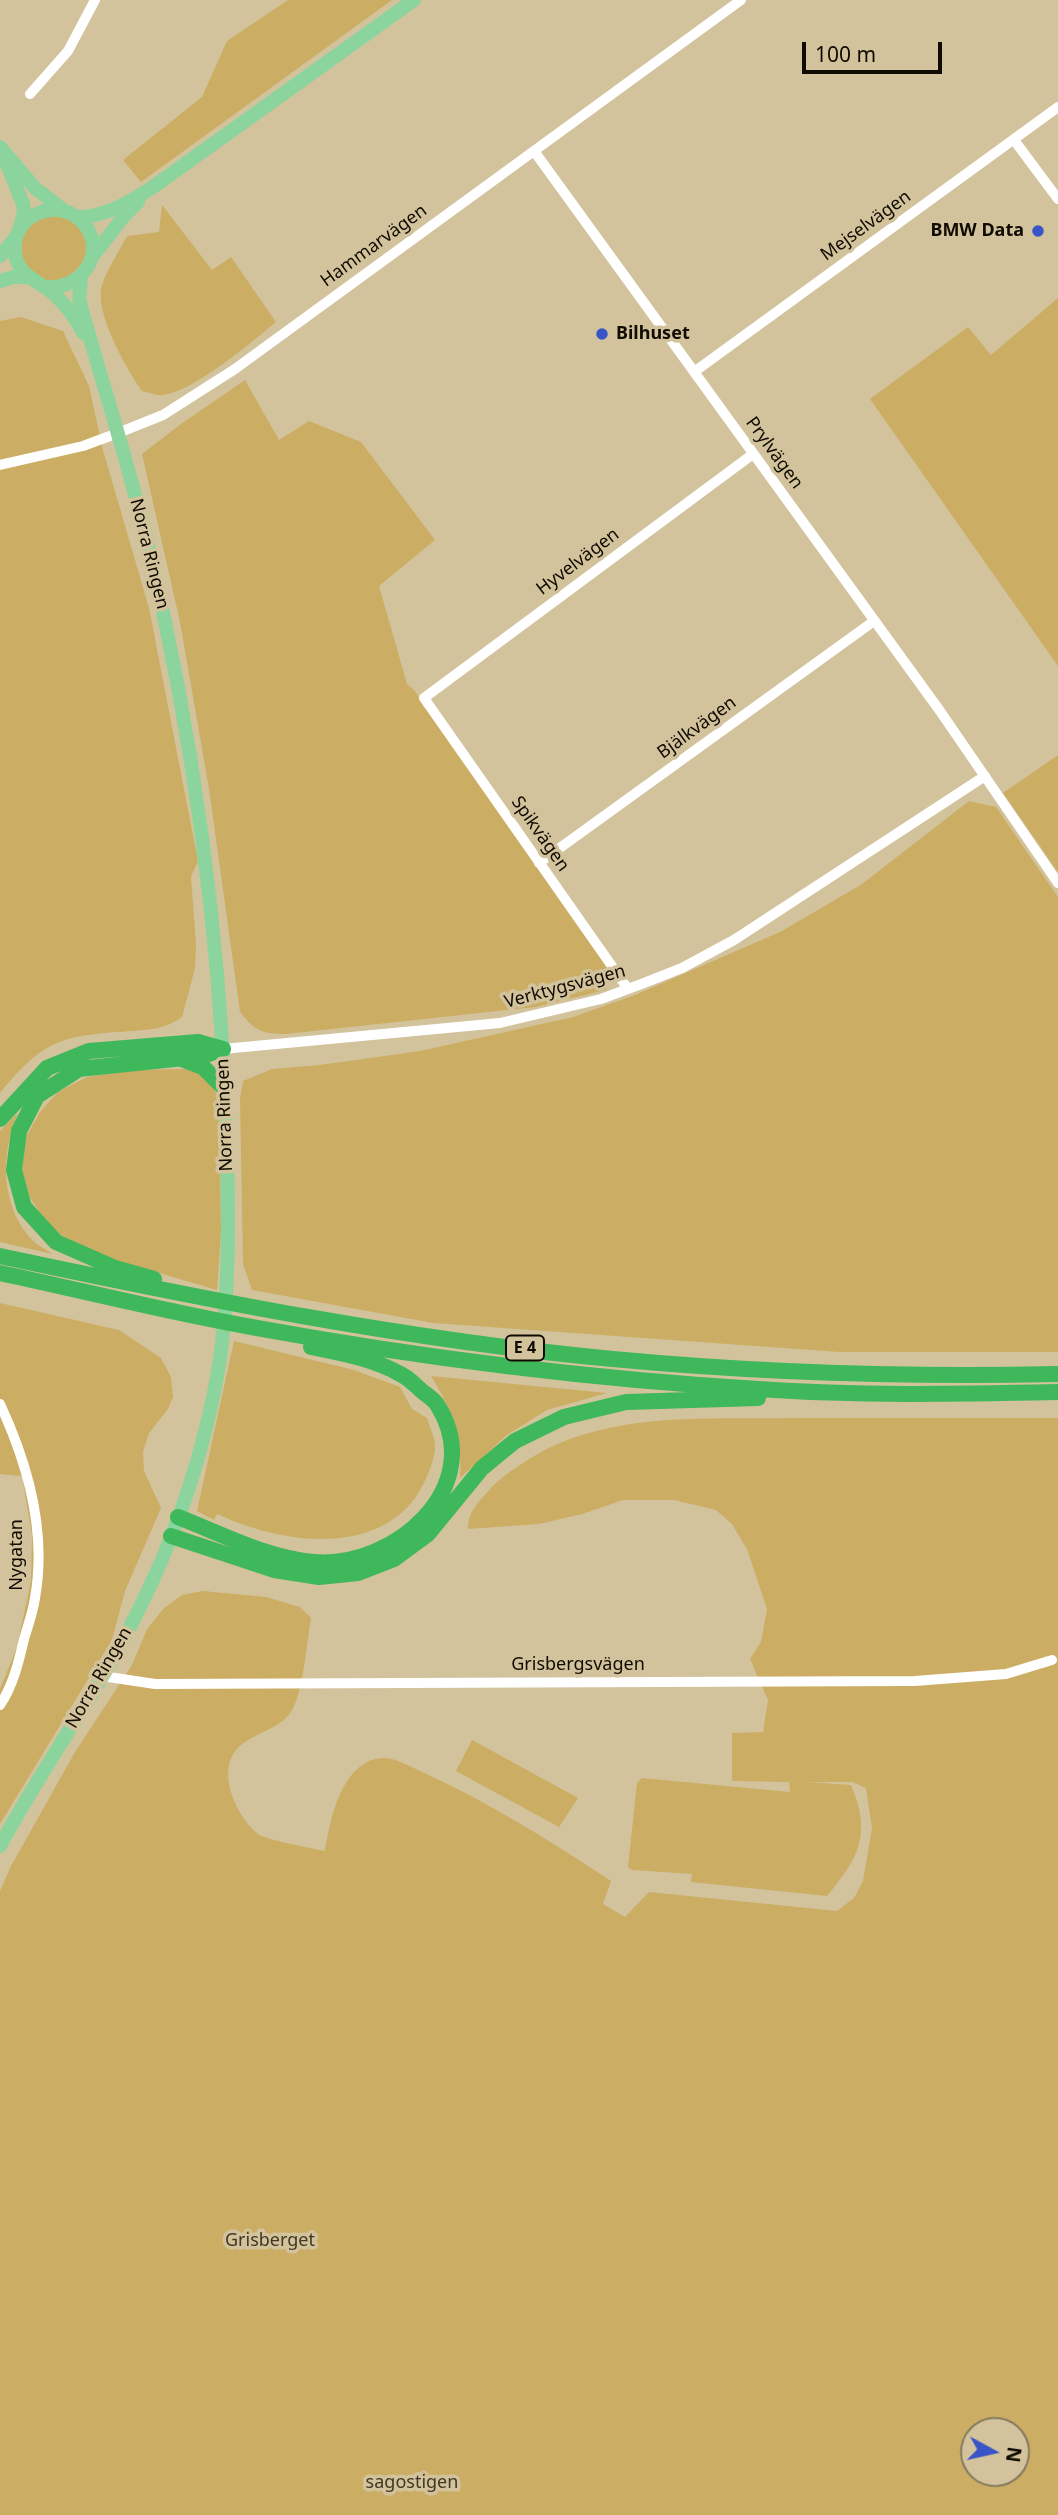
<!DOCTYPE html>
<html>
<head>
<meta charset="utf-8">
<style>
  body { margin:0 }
  #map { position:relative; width:1058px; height:2515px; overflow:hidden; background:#d3c39d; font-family:"Noto Sans",sans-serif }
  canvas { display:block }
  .north { position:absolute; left:960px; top:2417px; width:70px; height:70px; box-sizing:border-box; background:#d3c39d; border:2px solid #85795f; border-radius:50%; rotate:98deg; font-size:19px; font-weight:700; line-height:28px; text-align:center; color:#100b01 }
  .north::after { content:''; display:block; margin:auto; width:24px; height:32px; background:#3855c7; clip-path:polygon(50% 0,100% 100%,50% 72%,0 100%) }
  .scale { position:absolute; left:802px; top:42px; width:140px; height:32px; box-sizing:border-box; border:4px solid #100b01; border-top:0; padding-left:9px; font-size:21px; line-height:24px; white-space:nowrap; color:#100b01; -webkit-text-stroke:5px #d3c39d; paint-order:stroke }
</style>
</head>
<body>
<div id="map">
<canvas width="1058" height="2515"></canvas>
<div class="north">N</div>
<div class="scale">100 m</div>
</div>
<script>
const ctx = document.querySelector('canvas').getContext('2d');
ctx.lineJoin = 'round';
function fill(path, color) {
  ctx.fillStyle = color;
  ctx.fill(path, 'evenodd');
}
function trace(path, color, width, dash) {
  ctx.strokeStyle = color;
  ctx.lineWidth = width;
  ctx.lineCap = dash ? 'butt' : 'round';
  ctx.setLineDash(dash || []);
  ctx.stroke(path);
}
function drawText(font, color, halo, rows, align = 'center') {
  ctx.font = font + ' "Noto Sans",sans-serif';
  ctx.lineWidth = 7;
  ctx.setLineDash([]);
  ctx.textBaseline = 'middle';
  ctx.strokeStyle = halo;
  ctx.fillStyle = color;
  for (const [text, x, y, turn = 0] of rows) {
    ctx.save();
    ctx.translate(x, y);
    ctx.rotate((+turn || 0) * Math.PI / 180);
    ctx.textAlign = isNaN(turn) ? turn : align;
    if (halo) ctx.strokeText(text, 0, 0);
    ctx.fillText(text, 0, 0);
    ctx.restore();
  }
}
const green = new Path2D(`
  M 288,0 L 392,0 L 141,182 L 123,160 L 202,97 L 227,41 Z
  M 162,205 L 212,270 L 231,257 L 276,322 C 251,343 195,390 164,395 C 157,396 148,392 142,391 C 127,370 97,317 101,290 C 102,278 121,248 127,236 L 159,232 Z
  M21 249a33 33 0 1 1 66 0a33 33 0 1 1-66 0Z
  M 1058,298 L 1058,666 L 870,399 L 968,327 L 991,355 Z
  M 21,317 L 63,331 L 89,386 L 103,450 L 149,608 L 198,861 L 191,877 L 196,945 L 195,968 L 182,1017 C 166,1029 150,1030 131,1031 C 62,1036 45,1038 0,1093 L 0,321 Z
  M 245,380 L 279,440 L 309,421 L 361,442 L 435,540 L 379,586 L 407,684 L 414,690 L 610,969 L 606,990 L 535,1007 L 286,1034 C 262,1034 255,1031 240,1012 L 209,789 L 180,622 L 142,454 L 181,424 Z
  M 1058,755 L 1058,872 L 1003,793 Z
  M 969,801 L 996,807 L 1058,897 L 1058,1352 L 839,1352 L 433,1323 L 252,1290 L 243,1264 L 240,1098 L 243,1081 L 272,1069 L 320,1065 L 420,1051 L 573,1017 L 635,995 L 782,931 L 862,884 Z
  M 184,1069 C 209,1075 211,1078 219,1102 L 221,1232 L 217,1290 L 105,1257 L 51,1230 L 31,1199 L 22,1174 L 25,1139 L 40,1112 L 58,1092 L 87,1077 L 135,1070 Z
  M 18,1113 C 0,1155 0,1207 34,1242 C 39,1246 47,1250 53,1254 L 0,1242 L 0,1131 Z
  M 0,1303 L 119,1330 L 161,1358 L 171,1377 L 173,1397 L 168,1409 L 149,1433 L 143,1452 L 144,1471 L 161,1508 L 125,1591 L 112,1640 L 0,1824 L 0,1689 L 17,1647 L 31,1580 L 32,1536 L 22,1476 L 0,1474 Z
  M 234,1341 L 354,1370 L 400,1387 L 412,1409 L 427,1418 C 429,1426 434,1435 435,1444 C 436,1460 424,1485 415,1498 C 370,1558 277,1542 217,1514 L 214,1520 L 197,1511 Z
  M 431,1376 L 607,1393 L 547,1410 L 507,1435 L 460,1478 C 463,1438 452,1410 431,1376 Z
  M 798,1418 L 1058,1418 L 1058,2515 L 0,2515 L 0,1891 L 11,1866 L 75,1752 L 132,1665 L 147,1629 L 164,1608 L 182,1595 L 203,1591 L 266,1597 L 300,1607 L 311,1618 C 307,1642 303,1693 291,1712 C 279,1730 252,1733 238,1748 C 215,1771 237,1817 258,1834 C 266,1840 312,1848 325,1851 C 330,1819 342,1761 382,1758 C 395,1757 411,1767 422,1772 C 489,1802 550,1841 611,1881 L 603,1904 L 625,1917 L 649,1892 L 837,1911 L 854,1898 L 863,1881 L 872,1828 L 866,1788 L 852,1782 L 807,1782 L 851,1785 C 872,1834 859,1858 827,1896 L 691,1882 L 692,1874 L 632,1870 L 628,1867 L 637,1783 L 642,1778 L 790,1792 L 789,1782 L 732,1781 L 732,1733 L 763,1732 L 768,1700 L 750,1659 L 761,1642 L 767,1609 L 747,1549 L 732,1524 L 716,1510 L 674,1500 L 623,1500 L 582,1514 L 539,1524 L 468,1529 C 468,1511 479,1502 490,1489 C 500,1478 511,1471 523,1463 C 604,1409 705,1420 798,1418 ZM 974,2431 L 1016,2431 L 1016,2473 L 974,2473 Z
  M 472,1740 L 578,1798 L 559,1827 L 456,1771 Z`);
const minor = new Path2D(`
  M 30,94 L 68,51 L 95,0
  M 1014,140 L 1058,199
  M 534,151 L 940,711 L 1058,883
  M 694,372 L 1058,107
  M 0,465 L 83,446 L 118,433 L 163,415 L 235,369 L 741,0
  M 539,863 L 874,621
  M 628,989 L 424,698 L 753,454
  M 223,1049 L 500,1023 L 601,999 L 644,983 L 682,968 L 734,940 L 985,776
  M 0,1404 C 28,1464 47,1531 35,1598 C 33,1612 28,1626 24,1639 C 19,1661 13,1686 0,1705
  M 102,1676 L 155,1684 L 915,1681 L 1006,1674 L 1052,1660`);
const major = new Path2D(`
  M 0,147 L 35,188 L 62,209
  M 6,162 L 23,204 L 24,211 L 20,228
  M 78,217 C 105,217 130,202 153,187 L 414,0
  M 0,256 L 16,237
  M 93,256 L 124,216 L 138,202
  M 0,281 L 14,277 L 27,277
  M 45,287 C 79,291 109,254 84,224 C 60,194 9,215 15,254 C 19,277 39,281 54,294 C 67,306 76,318 83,333
  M 0,1846 C 28,1794 61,1744 92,1694 C 133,1627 168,1555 191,1481 C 207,1430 220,1375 224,1322 C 230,1255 228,1187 226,1119 C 219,927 193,737 149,549 C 129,465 102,383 79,299 L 81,277`);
const highway = new Path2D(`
  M 184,1060 L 203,1067 L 225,1089
  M 0,1119 L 47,1068 L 89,1051 L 198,1042 L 223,1049
  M 0,1256 C 202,1299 407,1340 613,1359 C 761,1373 910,1377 1058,1374
  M 0,1273 C 85,1291 171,1313 257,1328 C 422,1358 590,1379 758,1389 C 858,1396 958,1394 1058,1392
  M 154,1279 L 115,1268 L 56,1242 L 24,1207 L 14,1170 L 19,1131 L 37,1096 L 79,1069 L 203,1056 L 223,1049
  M 178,1517 C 222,1534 267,1558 314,1562 C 394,1569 488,1487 438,1406 C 435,1400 428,1396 423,1392 C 416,1386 410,1379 402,1375 C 375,1359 341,1353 311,1347
  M 171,1536 L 274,1570 L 319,1577 L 358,1573 L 394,1559 L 428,1534 L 482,1468 L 515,1441 L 564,1417 L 626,1402 L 758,1398`);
const markers = [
  [1038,231,7,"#3855c7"],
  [602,334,7,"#3855c7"]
];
const shields = [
  [525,1348,38]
];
const shieldNames = [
  ["E 4",525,1348]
];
const streetNames = [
  ["Mejselvägen",866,226,-36],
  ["Hammarvägen",374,246,-36],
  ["Prylvägen",774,453,54],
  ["Norra Ringen",149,554,76],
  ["Hyvelvägen",578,562,-37],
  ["Bjälkvägen",697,728,-36],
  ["Spikvägen",540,834,55],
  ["Verktygsvägen",565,987,-15],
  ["Norra Ringen",225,1115,-92],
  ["Nygatan",17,1555,-90],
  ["Grisbergsvägen",578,1665],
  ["Norra Ringen",99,1678,-60]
];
const poiNames = [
  ["BMW Data",1024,231],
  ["Bilhuset",616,334,"left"]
];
const parkNames = [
  ["Grisberget",270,2241],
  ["sagostigen",412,2483]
];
fill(green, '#cbad63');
trace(minor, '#fff', 10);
trace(major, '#8cd49d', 14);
trace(highway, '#3fb75b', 16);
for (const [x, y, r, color] of markers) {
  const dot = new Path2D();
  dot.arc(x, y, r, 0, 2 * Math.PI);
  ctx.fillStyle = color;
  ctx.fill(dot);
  trace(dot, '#d3c39d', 2.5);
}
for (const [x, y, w] of shields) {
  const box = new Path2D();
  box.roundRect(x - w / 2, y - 12.5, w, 25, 5);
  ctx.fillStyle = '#d3c39d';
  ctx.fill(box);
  trace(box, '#100b01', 2);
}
drawText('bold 16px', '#100b01', null, shieldNames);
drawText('18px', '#100b01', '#d3c39d', streetNames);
drawText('bold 18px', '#100b01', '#d3c39d', poiNames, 'right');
drawText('18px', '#413822', '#d3c39d', parkNames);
</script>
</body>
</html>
